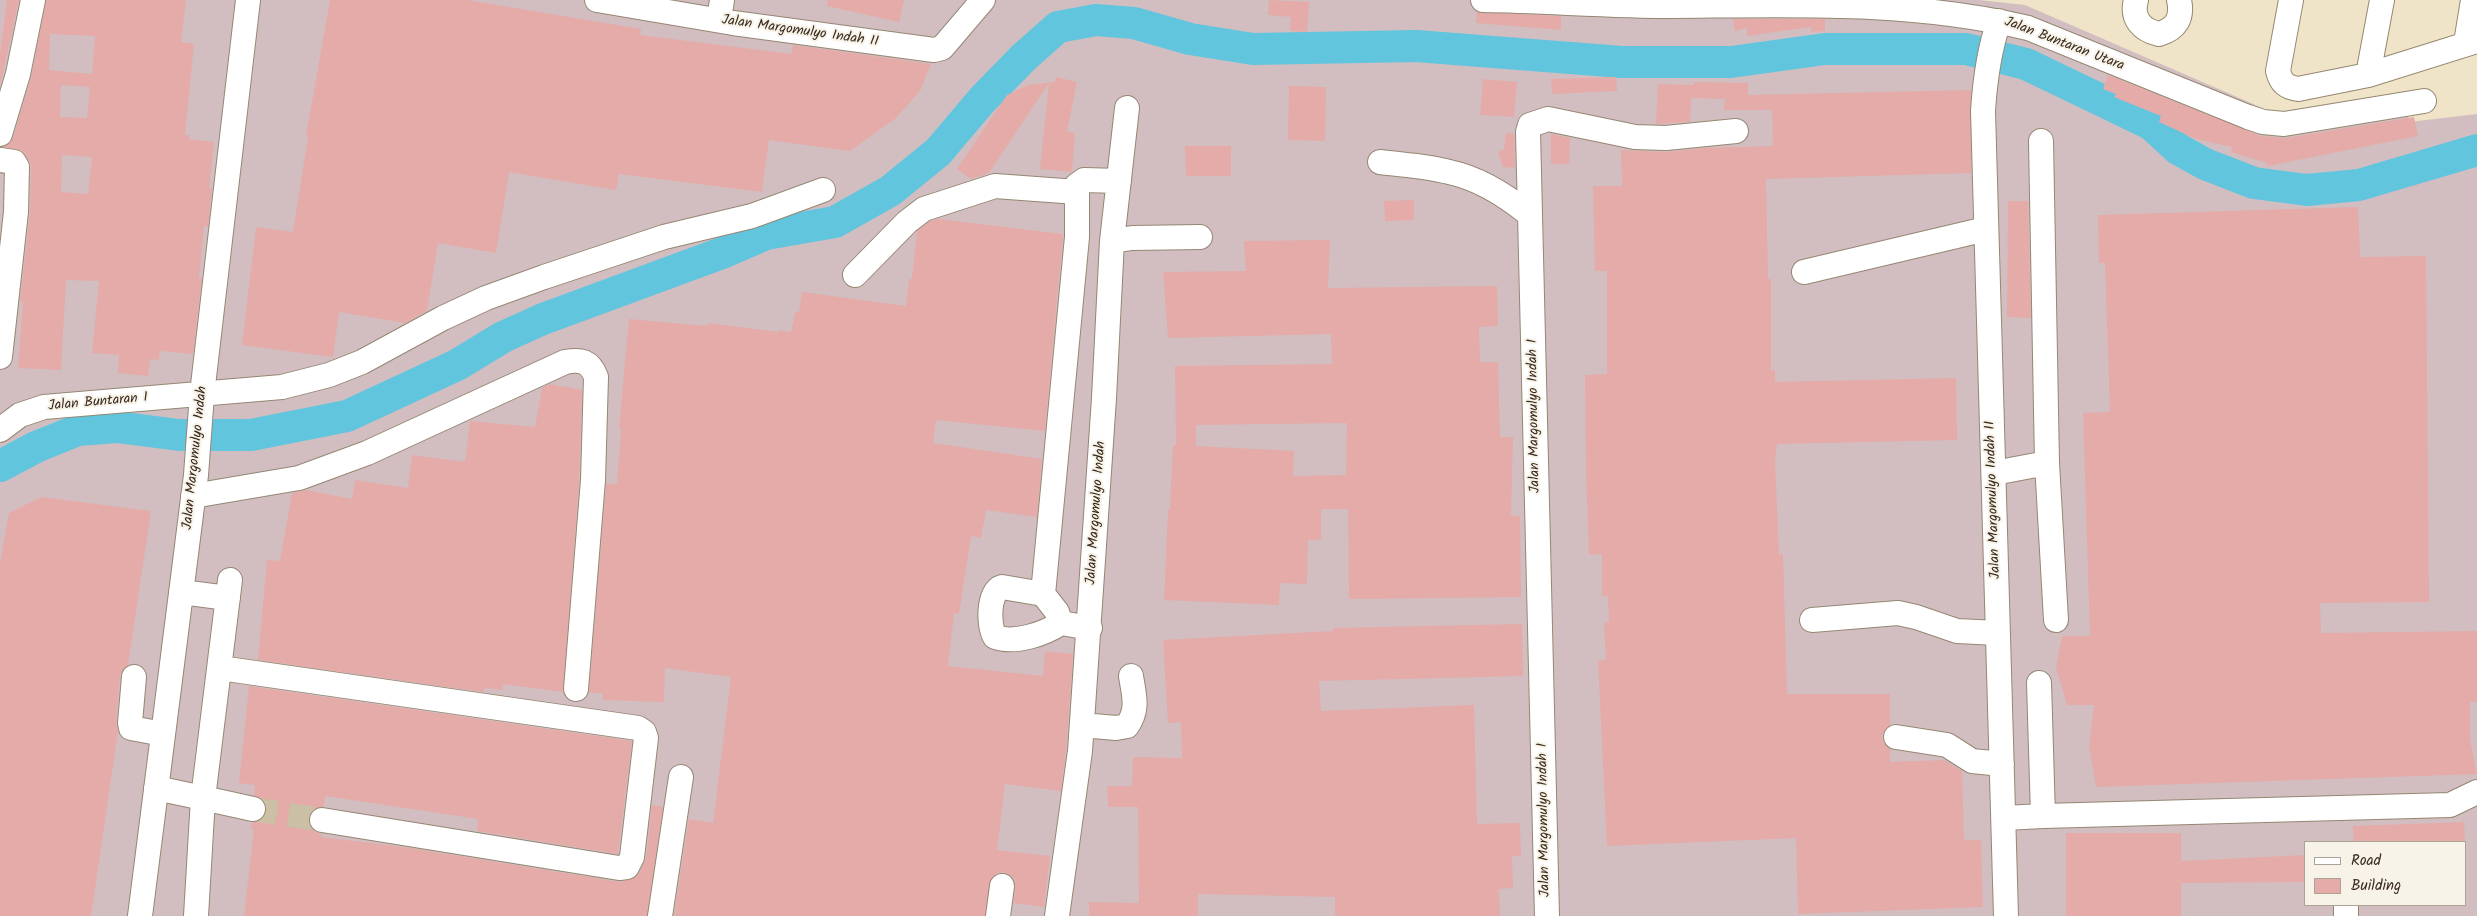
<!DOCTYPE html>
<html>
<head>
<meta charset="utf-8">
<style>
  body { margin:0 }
  #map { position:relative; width:2477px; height:916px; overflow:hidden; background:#efe4c7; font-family:Kalam,sans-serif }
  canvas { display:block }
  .legend { position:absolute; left:2304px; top:841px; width:162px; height:65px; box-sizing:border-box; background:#f7f3e8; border:1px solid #aca397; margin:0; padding:6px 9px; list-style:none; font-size:15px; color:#3b2a1e }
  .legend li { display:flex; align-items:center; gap:10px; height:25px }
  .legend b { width:25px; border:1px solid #aca397 }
</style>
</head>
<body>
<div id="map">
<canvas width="2477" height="916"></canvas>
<ul class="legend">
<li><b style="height:6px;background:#fff"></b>Road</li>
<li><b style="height:14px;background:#e4aba8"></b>Building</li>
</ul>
</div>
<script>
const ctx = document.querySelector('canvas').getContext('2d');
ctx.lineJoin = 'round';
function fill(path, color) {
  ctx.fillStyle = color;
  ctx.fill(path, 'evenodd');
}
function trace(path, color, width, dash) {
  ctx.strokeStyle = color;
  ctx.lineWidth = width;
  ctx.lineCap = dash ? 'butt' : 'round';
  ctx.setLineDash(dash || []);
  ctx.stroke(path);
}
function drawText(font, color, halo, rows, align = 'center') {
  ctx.font = font + ' Kalam,sans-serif';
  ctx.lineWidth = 4;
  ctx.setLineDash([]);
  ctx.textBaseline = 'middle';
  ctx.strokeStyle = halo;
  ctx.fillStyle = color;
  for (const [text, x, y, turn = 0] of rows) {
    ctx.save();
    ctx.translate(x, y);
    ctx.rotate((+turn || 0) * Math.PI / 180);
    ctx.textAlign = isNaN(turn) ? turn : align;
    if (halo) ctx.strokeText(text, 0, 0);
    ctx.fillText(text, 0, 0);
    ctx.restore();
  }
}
const industrial = new Path2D(`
  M 0,0 L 1979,0 L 2025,5 L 2281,116 L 2405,93 L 2409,122 L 2477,114 L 2477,916 L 0,916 ZM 2306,842 L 2466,842 L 2466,905 L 2306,905 Z`);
const river = new Path2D(`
  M 0,466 L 36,447 L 78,430 L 117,427 L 179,435 L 251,435 L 347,416 L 457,365 L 503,337 L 543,319 L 722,253 L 766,234 L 835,222 L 890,191 L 938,152 L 982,100 L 1024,57 L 1058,27 L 1096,20 L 1134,23 L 1190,39 L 1253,49 L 1416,46 L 1622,62 L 1731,62 L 1825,49 L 1966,49 L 2026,64 L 2103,101 L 2152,125 L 2178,149 L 2205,164 L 2254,183 L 2307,190 L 2359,185 L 2477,150`);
const building = new Path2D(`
  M 7,0 L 19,0 L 0,86 L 0,53 Z
  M 46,0 L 186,0 L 181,42 L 194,44 L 185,135 L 189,135 L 189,139 L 214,142 L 209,188 L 212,188 L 208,227 L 204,226 L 199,278 L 202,278 L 193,354 L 160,351 L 159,360 L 150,359 L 148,376 L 118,373 L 119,355 L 92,353 L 99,281 L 66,280 L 61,370 L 18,368 L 23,302 L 20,301 L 30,213 L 31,167 L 29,160 L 22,151 L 4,147 L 13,138 L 31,78 ZM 50,34 L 95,36 L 92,74 L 49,70 ZM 61,85 L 90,87 L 87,118 L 60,117 ZM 62,155 L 92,157 L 88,194 L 61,192 Z
  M 330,0 L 467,0 L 641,29 L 640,35 L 792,54 L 793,45 L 931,64 L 920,91 L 896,118 L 850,151 L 769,140 L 762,192 L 619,174 L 616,190 L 509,172 L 496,253 L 438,243 L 427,311 L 405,323 L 339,312 L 333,357 L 242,345 L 256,227 L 293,232 L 308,137 L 306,136 Z
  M 828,0 L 904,0 L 899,22 L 827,6 Z
  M 1269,0 L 1309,2 L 1307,32 L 1290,31 L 1291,17 L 1268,15 Z
  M 1477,12 L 1561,16 L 1561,30 L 1476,23 Z
  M 1733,19 L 1825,19 L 1825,31 L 1811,32 L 1811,27 L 1747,36 L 1747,28 L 1735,31 Z
  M 2108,75 L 2261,136 L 2286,138 L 2414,117 L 2418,136 L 2268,166 L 2267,163 L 2231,152 L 2232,147 L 2196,139 L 2159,122 L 2161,116 L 2114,97 L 2116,94 L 2103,89 Z
  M 1056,77 L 1077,82 L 1067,132 L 1075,133 L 1072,172 L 1040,169 L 1049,83 L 989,173 L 971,179 L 957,169 L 1007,95 L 1028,85 L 1055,82 Z
  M 1616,77 L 1617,91 L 1552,94 L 1551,79 Z
  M 1483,79 L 1517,82 L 1514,117 L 1480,115 Z
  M 1694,82 L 1748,83 L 1748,95 L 1971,90 L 1971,173 L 1766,179 L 1768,279 L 1771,279 L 1771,371 L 1775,370 L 1775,382 L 1956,378 L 1957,440 L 1777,444 L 1775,460 L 1779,554 L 1783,554 L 1787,694 L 1890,694 L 1890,725 L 1882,735 L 1883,742 L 1890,749 L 1890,762 L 1944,760 L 1962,771 L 1964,840 L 1981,840 L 1983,907 L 1798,914 L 1796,838 L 1607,846 L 1598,660 L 1606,660 L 1604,622 L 1609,622 L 1608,596 L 1602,596 L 1602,554 L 1589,555 L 1586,472 L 1585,375 L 1607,374 L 1607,271 L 1595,271 L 1593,186 L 1622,186 L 1621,150 L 1666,152 L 1704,148 L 1773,146 L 1772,110 L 1724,110 L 1725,99 L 1691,98 L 1690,122 L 1656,124 L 1658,84 L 1694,85 Z
  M 1289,86 L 1326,87 L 1325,141 L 1288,140 Z
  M 1506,133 L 1514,134 L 1515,168 L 1503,167 L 1498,152 L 1504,149 Z
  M 1551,134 L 1570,138 L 1569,164 L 1551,164 Z
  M 1185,146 L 1231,146 L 1231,176 L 1186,176 Z
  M 1414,200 L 1414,220 L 1385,221 L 1384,201 Z
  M 2008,201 L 2028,201 L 2031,318 L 2007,317 Z
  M 2358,207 L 2360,257 L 2426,256 L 2429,602 L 2320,603 L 2321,633 L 2477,631 L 2477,702 L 2470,702 L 2470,740 L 2477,774 L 2096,787 L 2089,746 L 2094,705 L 2067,705 L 2056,667 L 2062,636 L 2090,636 L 2083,413 L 2110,412 L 2105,263 L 2099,263 L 2098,215 Z
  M 938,219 L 1063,234 L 1045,431 L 936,420 L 933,443 L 1042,459 L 1037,517 L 986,510 L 981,538 L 971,536 L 959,614 L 954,613 L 948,666 L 1043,676 L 1045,651 L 1073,654 L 1066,750 L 1061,791 L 1005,784 L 997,850 L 1050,856 L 1044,907 L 1014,903 L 1015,881 L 1011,875 L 1003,872 L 996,874 L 991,878 L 985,916 L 674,916 L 689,819 L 713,823 L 731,677 L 665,668 L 664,702 L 603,700 L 603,693 L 589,693 L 606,484 L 617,484 L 621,429 L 619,428 L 629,319 L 707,326 L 708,323 L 779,332 L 779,330 L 791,332 L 795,312 L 799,312 L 802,292 L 906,306 L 909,279 L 912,279 L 917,231 L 930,221 Z
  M 1330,240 L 1328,288 L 1497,286 L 1498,326 L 1479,327 L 1480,362 L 1498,362 L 1500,437 L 1513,437 L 1511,516 L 1520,516 L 1521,597 L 1349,599 L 1348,509 L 1321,509 L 1321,540 L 1308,540 L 1307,584 L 1280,583 L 1279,605 L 1164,600 L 1168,510 L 1170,510 L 1173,445 L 1176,445 L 1175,366 L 1332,364 L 1331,334 L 1168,338 L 1163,272 L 1246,271 L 1244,241 ZM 1347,423 L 1346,475 L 1293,476 L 1294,451 L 1196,446 L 1196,425 Z
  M 550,384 L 582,390 L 579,482 L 563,692 L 503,684 L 503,690 L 484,688 L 483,692 L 258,660 L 267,560 L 280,561 L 292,493 L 306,490 L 352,499 L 355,480 L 408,488 L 412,455 L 465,462 L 470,421 L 535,427 L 542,388 Z
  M 41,497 L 151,511 L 128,665 L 123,670 L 120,676 L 116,722 L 118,732 L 91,916 L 0,916 L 0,563 L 9,513 Z
  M 1522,624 L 1523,676 L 1319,681 L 1321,711 L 1474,705 L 1477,824 L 1520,823 L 1521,856 L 1512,856 L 1513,888 L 1499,889 L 1500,916 L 1335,916 L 1335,897 L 1198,894 L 1198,916 L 1089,916 L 1089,902 L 1139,903 L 1138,807 L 1108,807 L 1107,786 L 1132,786 L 1133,757 L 1182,758 L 1181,722 L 1168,723 L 1163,640 L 1333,631 L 1333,628 Z
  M 249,686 L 632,741 L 618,854 L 477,831 L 478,819 L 325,796 L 324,806 L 312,811 L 308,818 L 309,825 L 314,831 L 321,834 L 321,837 L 403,847 L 620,882 L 635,878 L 639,873 L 646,859 L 652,805 L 663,807 L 647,916 L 244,916 L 254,829 L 251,829 L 252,822 L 263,819 L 266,811 L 263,799 L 254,795 L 255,785 L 239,783 Z
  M 2464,822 L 2465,842 L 2354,842 L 2353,826 Z
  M 2066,833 L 2181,833 L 2181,861 L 2306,855 L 2306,882 L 2181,883 L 2181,916 L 2066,916 Z`);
const minorTunnel = new Path2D(`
  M 253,809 L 322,820`);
const minor = new Path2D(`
  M 597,0 L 733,23 L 934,50 L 942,48 L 983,0
  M 1483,0 C 1547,1 1610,6 1673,6 C 1793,5 1911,0 2028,28 L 2248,117 L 2263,122 L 2284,124 L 2424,101
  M 2136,0 C 2131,18 2141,30 2159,34 C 2176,29 2183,18 2179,0
  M 2291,0 L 2278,71 C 2281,83 2286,87 2298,89 L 2368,75 L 2477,41
  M 719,20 L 722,0
  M 1999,21 C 1989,50 1985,80 1983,111 L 2006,916
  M 2466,43 L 2473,0
  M 2368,75 L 2382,0
  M 0,134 L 18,74 L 33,0
  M 0,160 L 14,162 L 17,167 L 16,212 L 0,357
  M 1380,162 C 1403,165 1427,166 1449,172 C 1478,178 1508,197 1530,215
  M 1112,241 L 1132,238 L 1200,237
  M 1804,272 L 1986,229
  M 855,275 L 907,222 L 924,209 L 995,186 L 1077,192
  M 0,430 L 20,415 L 44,407 L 282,387 L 329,375 L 362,362 L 443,318 L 486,298 L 544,277 L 664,237 L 752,216 L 823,190
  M 2047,463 L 2056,620
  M 1994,473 L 2047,463 L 2041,141
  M 193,496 L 299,478 L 367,453 L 565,362 C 581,359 590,361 596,377 L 593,480 L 576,689
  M 181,592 L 228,598
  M 1043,594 L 1077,237 L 1077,185 L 1084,180 L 1119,181
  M 1812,620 L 1898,613 L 1916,617 L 1957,631 L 1998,633
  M 1061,623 L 1057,612 L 1043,594 L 1002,587 C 988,591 988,626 995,637 C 1015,644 1044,634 1061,623 L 1090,628
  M 220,668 L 638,728 L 644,732 L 646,738 L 632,857 L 627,867 L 619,868 L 322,820
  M 134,677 L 130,723 L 131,728 L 163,734
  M 1082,725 L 1116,728 L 1127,726 C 1139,709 1134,696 1131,676
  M 1896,737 L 1947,745 L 1972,761 L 2002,764
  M 156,788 L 203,798 L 230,580
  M 2043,816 L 2450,805 L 2477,792
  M 2004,818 L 2043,816 L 2039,683
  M 2346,905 L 2346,916
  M 140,916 L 196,475 L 202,394 L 248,0
  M 196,916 L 203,798 L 253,809
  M 660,916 L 681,777
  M 998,916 L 1002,886
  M 1057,916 L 1080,751 L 1104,398 L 1112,241 L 1127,108
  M 1547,916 L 1528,132 L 1530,125 L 1548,119 L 1635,137 L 1666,138 L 1736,131`);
const streetNames = [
  ["Jalan Margomulyo Indah II",800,32,8],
  ["Jalan Buntaran Utara",2064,45,21],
  ["Jalan Buntaran I",98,403,-5],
  ["Jalan Margomulyo Indah I",1535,416,-91],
  ["Jalan Margomulyo Indah",196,458,-84],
  ["Jalan Margomulyo Indah II",1994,500,-92],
  ["Jalan Margomulyo Indah",1097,513,-86],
  ["Jalan Margomulyo Indah I",1545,820,-91]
];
fill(industrial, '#d2bec1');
trace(river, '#61c5de', 32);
fill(building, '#e4aba8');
trace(minorTunnel, '#cbbfa5', 24, [24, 12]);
trace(minor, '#958772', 26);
trace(minor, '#fff', 24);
drawText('14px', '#3b2a1e', '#f7f3e8', streetNames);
</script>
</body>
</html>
